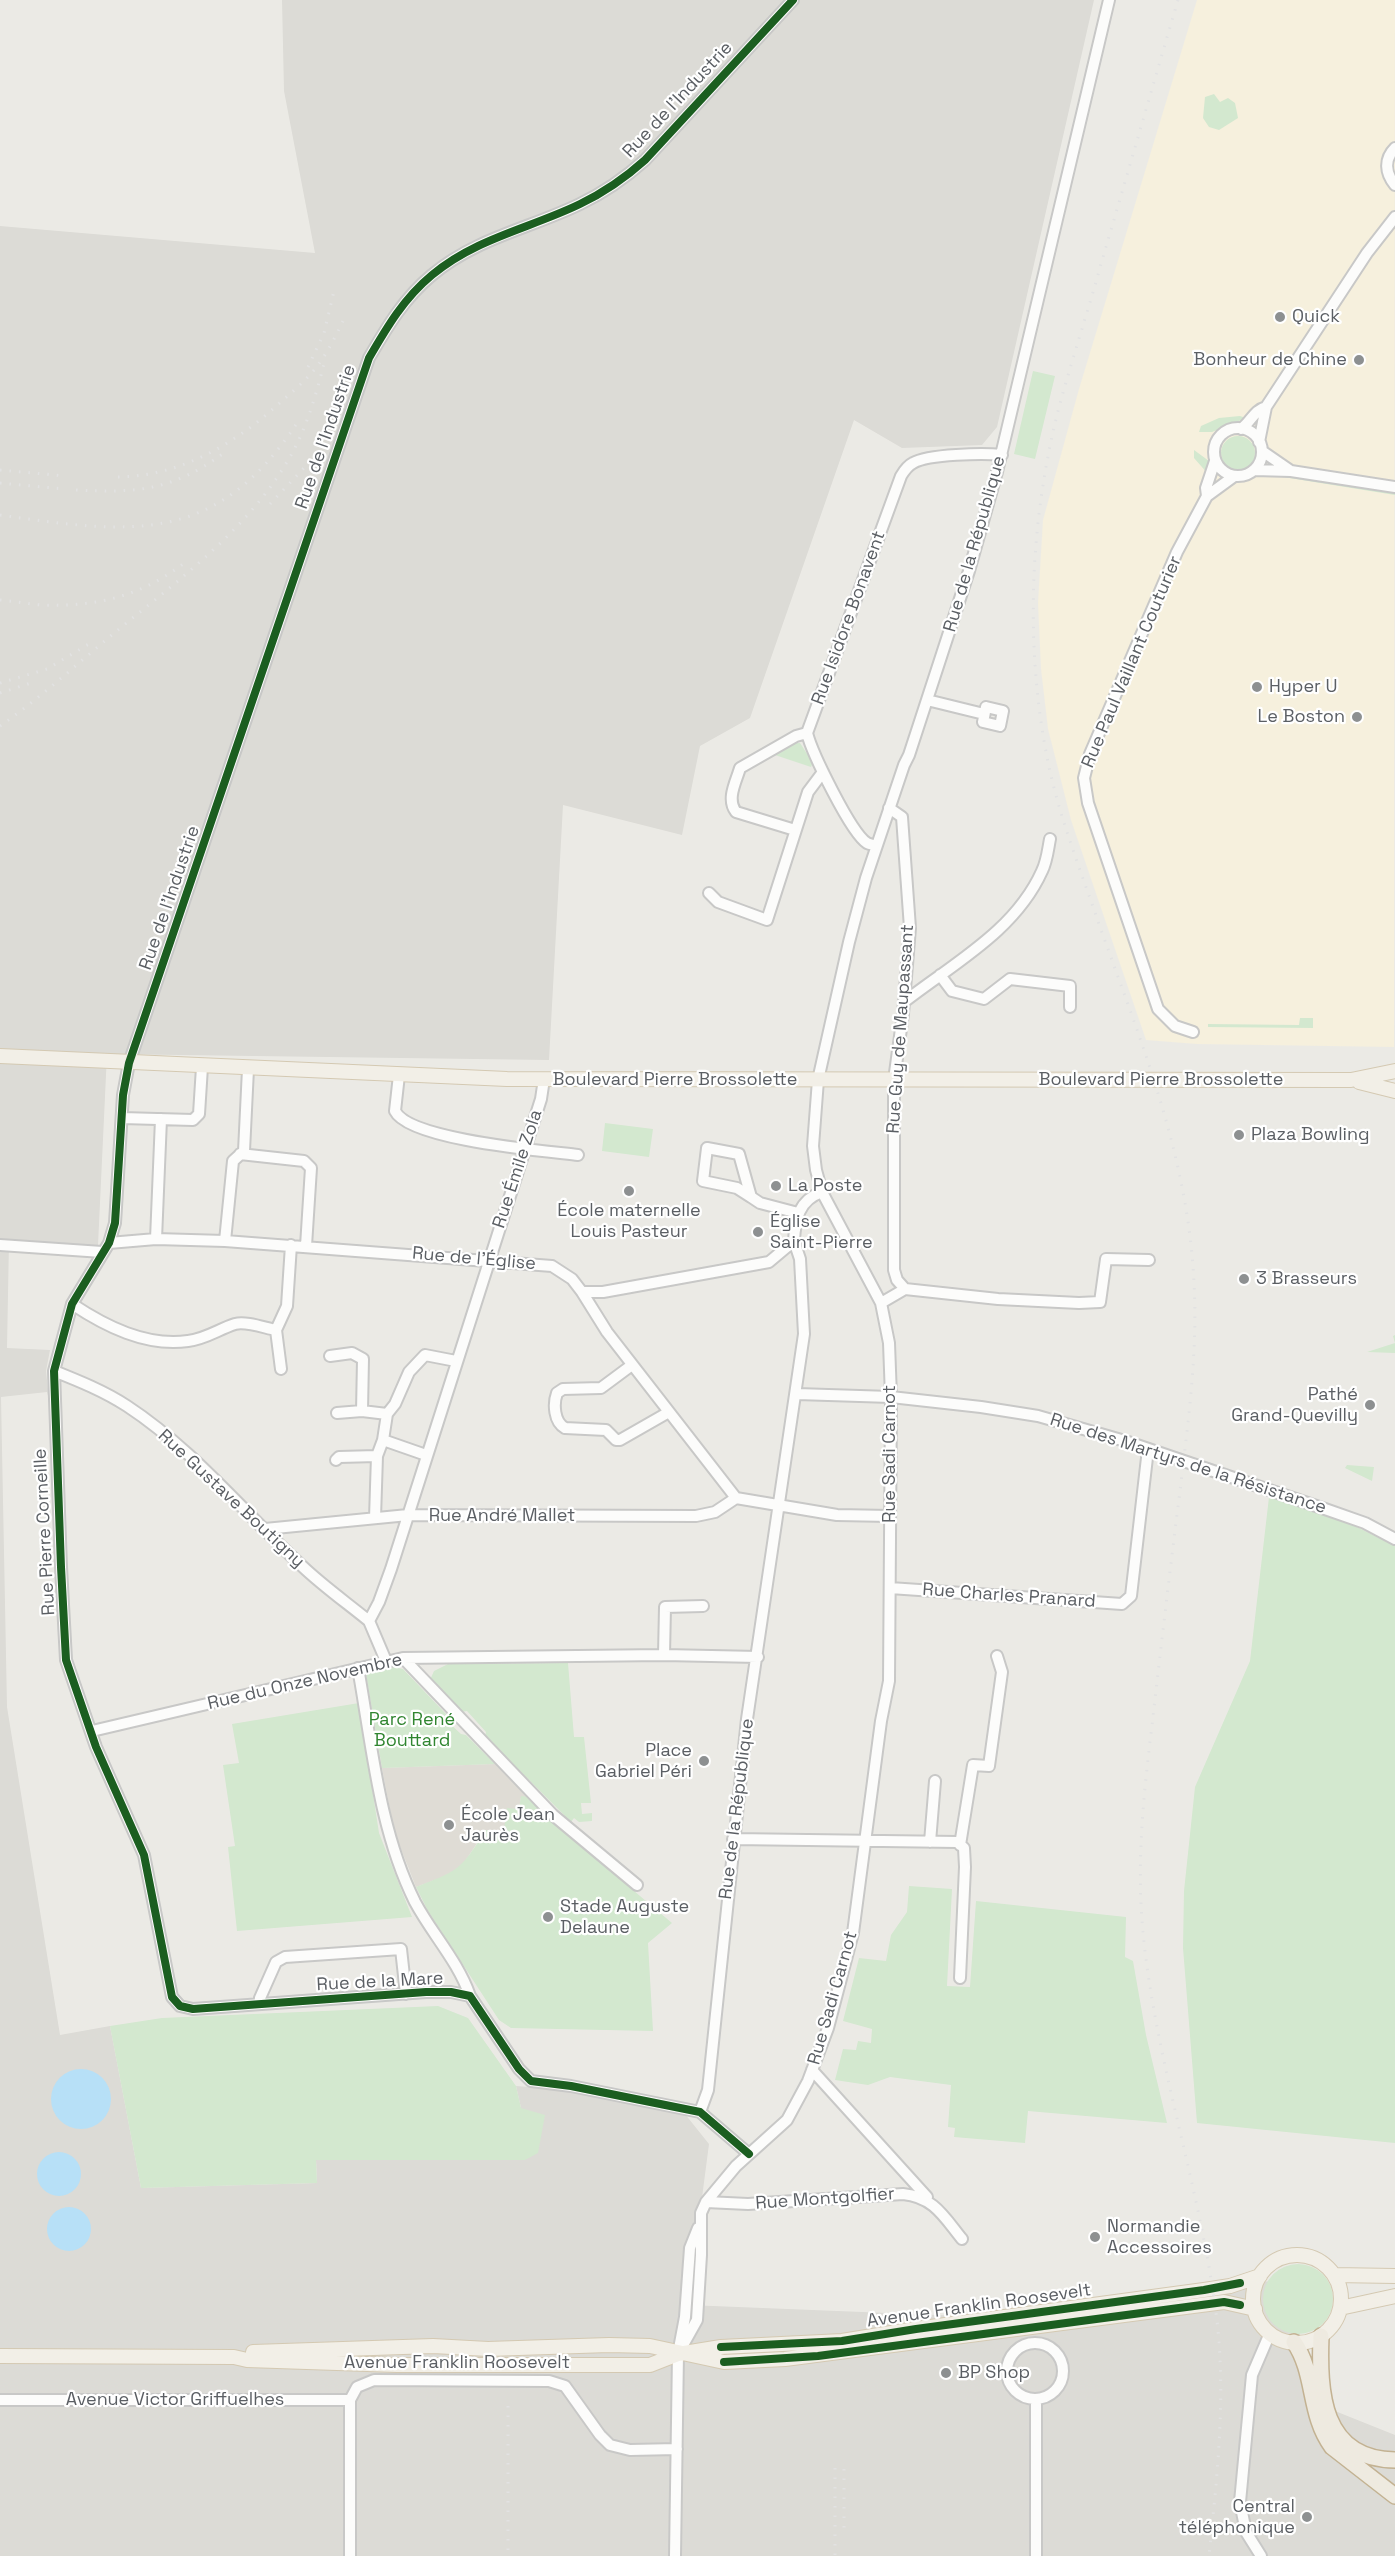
<!DOCTYPE html>
<html>
<head>
<meta charset="utf-8">
<style>
  body { margin:0 }
  canvas { display:block; background:#ebeae5 }
</style>
</head>
<body>
<canvas width="1395" height="2556"></canvas>
<script>
const ctx = document.querySelector('canvas').getContext('2d');
ctx.lineJoin = 'round';
function fill(path, color) {
  ctx.fillStyle = color;
  ctx.fill(path, 'evenodd');
}
function trace(path, color, width, dash) {
  ctx.strokeStyle = color;
  ctx.lineWidth = width;
  ctx.lineCap = dash ? 'butt' : 'round';
  ctx.setLineDash(dash || []);
  ctx.stroke(path);
}
function drawText(font, color, halo, rows, align = 'center') {
  ctx.font = font + ' "Space Grotesk",sans-serif';
  ctx.lineWidth = 4.5;
  ctx.setLineDash([]);
  ctx.textBaseline = 'middle';
  ctx.strokeStyle = halo;
  ctx.fillStyle = color;
  for (const [text, x, y, turn = 0] of rows) {
    ctx.save();
    ctx.translate(x, y);
    ctx.rotate((+turn || 0) * Math.PI / 180);
    ctx.textAlign = isNaN(turn) ? turn : align;
    if (halo) ctx.strokeText(text, 0, 0);
    ctx.fillText(text, 0, 0);
    ctx.restore();
  }
}
const commercial = new Path2D(`
  M 1197,0 L 1395,0 L 1394,1047 L 1197,1044 L 1146,1040 L 1071,820 L 1048,729 L 1041,669 L 1038,603 L 1043,520 L 1079,389 Z`);
const industrial = new Path2D(`
  M 282,0 L 1094,0 L 997,427 L 982,445 L 902,448 L 854,420 L 750,718 L 700,746 L 682,835 L 563,805 L 549,1060 L 107,1054 L 98,1245 L 9,1241 L 7,1348 L 50,1350 L 46,1371 L 49,1399 L 47,1392 L 1,1397 L 7,1707 L 60,2035 L 110,2026 L 141,2188 L 317,2183 L 316,2160 L 525,2160 L 521,2108 L 516,2086 L 568,2090 L 685,2114 L 709,2144 L 688,2305 L 962,2316 L 1288,2279 L 1315,2403 L 1395,2435 L 1395,2556 L 0,2556 L 0,226 L 315,253 L 284,91 Z`);
const education = new Path2D(`
  M 495,1764 L 528,1797 L 521,1797 L 519,1809 L 507,1813 L 506,1834 L 486,1830 L 461,1867 L 451,1874 L 416,1887 L 394,1831 L 382,1768 Z`);
const green = new Path2D(`
  M 1214,94 L 1220,102 L 1228,98 L 1235,103 L 1238,118 L 1219,130 L 1209,127 L 1203,118 L 1205,97 Z
  M 1033,371 L 1055,376 L 1035,459 L 1014,454 Z
  M 1240,416 L 1246,418 L 1212,432 L 1199,432 L 1201,426 L 1219,418 Z
  M1221 453a17 17 0 1 1 34 0a17 17 0 1 1-34 0Z
  M 1194,450 L 1209,461 L 1209,475 L 1194,458 Z
  M 1277,475 L 1395,492 L 1395,495 L 1277,476 Z
  M 791,743 L 800,743 L 813,763 L 811,767 L 775,755 Z
  M 1300,1018 L 1313,1018 L 1313,1028 L 1208,1027 L 1208,1024 L 1299,1025 Z
  M 605,1123 L 653,1129 L 649,1157 L 602,1151 Z
  M 1395,1335 L 1395,1353 L 1367,1352 L 1395,1343 L 1393,1336 Z
  M 1347,1465 L 1374,1467 L 1372,1481 L 1345,1468 Z
  M 1269,1497 L 1355,1526 L 1395,1546 L 1395,2143 L 1197,2123 L 1183,1948 L 1184,1891 L 1195,1787 L 1250,1661 Z
  M 568,1663 L 574,1737 L 584,1737 L 591,1803 L 581,1803 L 582,1814 L 592,1813 L 592,1821 L 579,1822 L 574,1818 L 571,1822 L 485,1736 L 486,1732 L 467,1711 L 461,1712 L 430,1680 L 434,1671 L 448,1664 Z
  M 393,1667 L 403,1669 L 446,1714 L 445,1719 L 461,1734 L 466,1735 L 495,1764 L 382,1768 L 366,1674 Z
  M 359,1703 L 379,1833 L 412,1917 L 237,1931 L 228,1847 L 235,1846 L 223,1765 L 239,1763 L 232,1724 Z
  M 521,1796 L 528,1797 L 550,1820 L 672,1923 L 648,1943 L 653,2031 L 511,2028 L 499,2020 L 428,1911 L 416,1887 C 460,1870 460,1870 486,1830 L 506,1834 L 507,1829 L 504,1829 L 507,1808 L 519,1809 Z
  M 909,1886 L 952,1889 L 947,1986 L 970,1987 L 976,1901 L 1126,1917 L 1125,1957 L 1133,1961 L 1146,2035 L 1167,2123 L 1028,2111 L 1025,2143 L 954,2137 L 955,2128 L 948,2127 L 951,2085 L 890,2077 L 868,2085 L 835,2080 L 843,2049 L 856,2050 L 858,2041 L 871,2043 L 872,2029 L 843,2021 L 859,1958 L 886,1961 L 891,1935 L 907,1912 Z
  M 438,2006 L 468,2018 L 516,2086 L 521,2108 L 545,2115 L 538,2153 L 525,2160 L 316,2160 L 317,2183 L 141,2188 L 110,2026 L 162,2018 Z
  M1263 2299a35 35 0 1 1 70 0a35 35 0 1 1-70 0Z`);
const water = new Path2D(`
  M51 2099a30 30 0 1 1 60 0a30 30 0 1 1-60 0Z
  M37 2174a22 22 0 1 1 44 0a22 22 0 1 1-44 0Z
  M47 2229a22 22 0 1 1 44 0a22 22 0 1 1-44 0Z`);
const minor = new Path2D(`
  M 1395,148 C 1384,159 1385,173 1395,185
  M1214 452a24 24 0 1 1 48 0a24 24 0 1 1-48 0Z
  M 1241,429 C 1251,422 1254,410 1266,407
  M 1259,442 L 1266,407 L 1367,253 L 1395,217
  M 1262,451 L 1291,471
  M 1254,470 L 1291,471 L 1395,487
  M 1207,496 L 1233,477
  M 927,700 L 984,714
  M 986,707 L 1003,711 L 1000,726 L 983,722 Z
  M 889,808 L 902,817 L 910,928 L 903,1014 L 894,1080 L 894,1270 L 897,1280 L 905,1289
  M 795,830 L 736,812 C 726,799 736,782 740,768 L 796,736 L 807,733
  M 876,846 C 875,845 868,844 867,843 C 851,833 812,753 807,733 L 901,476 C 904,471 907,466 913,463 C 928,454 984,453 1002,455
  M 709,893 L 718,902 L 767,920 L 808,792 L 823,772
  M 940,975 L 952,991 L 984,999 L 1010,979 L 1070,986 L 1070,1007
  M 904,1002 C 954,963 1015,931 1042,871 C 1047,861 1048,849 1050,839
  M 1193,1032 L 1175,1026 L 1158,1009 L 1088,803 L 1084,778 L 1090,754 L 1177,552 L 1207,496 L 1206,488 L 1215,461
  M 399,1075 L 395,1111 C 409,1140 545,1151 578,1155
  M 122,1118 L 193,1120 L 199,1114 L 202,1067
  M 240,1154 L 304,1161 L 311,1168 L 306,1246
  M 751,1197 L 737,1188 L 703,1181 L 707,1148 L 739,1154 L 751,1197 L 760,1203 L 798,1213
  M 156,1239 L 161,1119
  M 225,1241 L 233,1161 L 244,1151 L 248,1069
  M 109,1243 L 156,1239 L 225,1241 L 552,1266 L 572,1279 L 582,1292 L 603,1292 L 769,1262 L 794,1241 C 795,1219 799,1200 822,1192
  M 0,1245 L 102,1252
  M 582,1292 L 607,1332 L 736,1498 L 837,1515 L 890,1516
  M 881,1303 L 905,1289 L 998,1299 L 1079,1303 L 1100,1302 L 1106,1259 L 1149,1260
  M 72,1304 C 105,1326 146,1347 188,1341 C 206,1339 219,1329 235,1324 C 246,1321 265,1328 276,1330
  M 330,1356 L 352,1353 L 363,1359 L 362,1411 L 387,1414
  M 632,1365 L 601,1388 L 563,1389 L 557,1393 C 553,1404 554,1422 565,1428 L 606,1430 L 616,1440 L 620,1440 L 669,1412
  M 281,1369 L 276,1330 L 287,1306 L 291,1245
  M 54,1371 C 79,1381 104,1391 127,1406 C 194,1450 244,1513 302,1566 C 323,1586 347,1603 369,1621
  M 797,1394 L 891,1397 L 981,1407 L 1038,1416 L 1125,1441 L 1325,1509 L 1365,1523 L 1395,1539
  M 337,1413 L 362,1411
  M 383,1440 L 426,1455
  M 336,1460 L 339,1457 L 377,1456
  M 375,1518 L 377,1456 L 383,1440 L 387,1414 L 395,1404 L 409,1372 L 425,1355 L 456,1361
  M 265,1529 L 408,1515 L 696,1516 L 715,1512 L 736,1498
  M 890,1588 L 1122,1604 L 1131,1596 L 1148,1449
  M 664,1655 L 665,1607 L 703,1606
  M 403,1658 L 553,1815 L 637,1885
  M 386,1661 L 369,1621 L 379,1602 L 391,1569 L 541,1099 L 544,1079
  M 358,1668 C 372,1745 379,1830 415,1902 C 432,1934 458,1961 470,1996
  M 92,1731 L 403,1658 L 664,1655 L 758,1657
  M 733,1839 L 957,1842 L 964,1848 L 965,1867 L 960,1978
  M 930,1842 L 935,1781
  M 960,1845 L 973,1765 L 989,1766 L 1002,1672 L 997,1656
  M 259,2004 L 260,1998 L 276,1962 L 285,1957 L 401,1949 L 406,1994
  M 812,2070 L 927,2197
  M 700,2112 L 708,2090 L 747,1719 L 804,1334 L 800,1259 L 794,1241
  M 749,2154 L 700,2112 L 571,2086 L 531,2081 L 519,2069 L 470,1996 L 451,1992 L 426,1992 L 193,2009 L 180,2006 L 172,1997 L 144,1855 L 96,1747 L 66,1660 L 61,1567 L 54,1371 L 72,1304 L 109,1243 L 115,1223 L 123,1095 L 129,1063 L 369,358 C 387,327 404,298 432,275 C 476,238 531,228 580,204 C 605,192 625,178 645,160 L 793,0
  M 706,2202 L 748,2204 L 903,2194 C 934,2197 944,2217 962,2239
  M1007 2371a28 28 0 1 1 56 0a28 28 0 1 1-56 0Z
  M 678,2354 L 697,2320 L 701,2255 L 701,2213 L 706,2202 L 736,2166 L 787,2120 L 808,2081 L 828,2028 L 853,1933 L 881,1721 L 889,1681 L 891,1397 L 889,1343 L 881,1303 L 822,1192 L 816,1170 L 813,1146 L 818,1080 L 849,942 L 866,878 L 904,765 L 909,755 L 969,571 L 997,472 L 1109,0
  M 1036,2399 L 1036,2556
  M 0,2400 L 350,2400
  M 350,2556 L 350,2400 L 357,2387 L 374,2380 L 549,2381 L 565,2386 L 600,2435 L 610,2445 L 630,2450 L 677,2449
  M 675,2556 L 678,2354 L 685,2317 L 690,2248 L 698,2228
  M 1261,2556 L 1246,2532 L 1240,2502 L 1252,2375 L 1270,2333`);
const major = new Path2D(`
  M 0,1056 L 507,1079 L 1351,1080 L 1395,1071
  M 1359,1082 L 1395,1091
  M1253 2299a44 44 0 1 1 88 0a44 44 0 1 1-88 0Z
  M 1334,2275 L 1395,2276
  M 1340,2308 L 1395,2296
  M 253,2352 L 433,2346 L 488,2349 L 609,2345 L 650,2346 L 724,2362 L 785,2359 L 1224,2302 L 1255,2309
  M 0,2356 L 234,2357 L 247,2360 L 397,2365 L 650,2365 L 678,2354 L 721,2347 L 842,2341 L 916,2329 L 1204,2290 L 1230,2286 L 1260,2276`);
const highway = new Path2D(`
  M 1321,2336 C 1319,2391 1321,2459 1395,2460
  M 1294,2342 C 1316,2374 1308,2415 1332,2447 L 1395,2496`);
const rail = new Path2D(`
  M 1178,0 C 1152,88 1127,176 1101,264 C 1087,315 1070,365 1057,415 C 1029,529 1025,652 1049,767 C 1059,813 1076,859 1092,904 C 1136,1031 1187,1146 1194,1282 C 1198,1352 1188,1422 1180,1491 C 1170,1569 1161,1647 1152,1725 C 1144,1791 1137,1856 1142,1921 C 1153,2057 1201,2186 1217,2321 C 1226,2399 1217,2478 1209,2556
  M 308,367 L 324,333 L 334,291
  M 0,470 L 65,476
  M 118,477 C 182,476 236,443 282,401 C 293,391 305,381 315,369 C 326,355 335,338 343,321
  M 0,483 L 64,489
  M 76,490 C 138,493 171,491 224,453
  M 270,504 L 303,469 L 329,437
  M 0,515 C 131,534 216,546 297,423
  M 0,600 C 14,601 27,604 41,605 C 98,607 142,596 187,561
  M 0,683 L 47,669 L 92,642
  M 0,693 L 34,682
  M 0,726 C 40,698 76,665 113,634 C 175,583 245,532 287,462 C 306,431 316,395 325,360
  M 508,2406 L 508,2556
  M 835,2468 L 835,2556
  M 844,2469 L 844,2535`);
const cycleway = new Path2D(`
  M 749,2154 L 700,2112 L 571,2086 L 531,2081 L 519,2069 L 470,1996 L 451,1992 L 426,1992 L 193,2009 L 180,2006 L 172,1997 L 144,1855 L 96,1747 L 66,1660 L 61,1567 L 54,1371 L 72,1304 L 109,1243 L 115,1223 L 123,1095 L 129,1063 L 369,358 C 387,327 404,298 432,275 C 476,238 531,228 580,204 C 605,192 625,178 645,160 L 793,0
  M 721,2347 L 842,2341 L 916,2329 L 1204,2290 L 1240,2283
  M 724,2362 L 818,2356 L 1194,2306 L 1224,2302 L 1240,2305`);
const markers = [
  [1280,317,6,"#8d9091"],
  [1359,360,6,"#8d9091"],
  [1257,687,6,"#8d9091"],
  [1357,717,6,"#8d9091"],
  [1239,1135,6,"#8d9091"],
  [776,1186,6,"#8d9091"],
  [629,1191,6,"#8d9091"],
  [758,1232,6,"#8d9091"],
  [1244,1279,6,"#8d9091"],
  [1370,1405,6,"#8d9091"],
  [704,1761,6,"#8d9091"],
  [449,1825,6,"#8d9091"],
  [548,1917,6,"#8d9091"],
  [1095,2237,6,"#8d9091"],
  [946,2373,6,"#8d9091"],
  [1307,2517,6,"#8d9091"]
];
const streetNames = [
  ["Rue de l'Industrie",678,100,-47],
  ["Rue de l'Industrie",326,437,-71],
  ["Rue de la République",975,544,-74],
  ["Rue Isidore Bonavent",849,618,-70],
  ["Rue Paul Vaillant Couturier",1132,662,-67],
  ["Rue de l'Industrie",170,898,-71],
  ["Rue Guy de Maupassant",901,1029,-86],
  ["Boulevard Pierre Brossolette",675,1080],
  ["Boulevard Pierre Brossolette",1161,1080],
  ["Rue Émile Zola",518,1169,-72],
  ["Rue de l'Église",474,1259,5],
  ["Rue Sadi Carnot",890,1454,-90],
  ["Rue des Martyrs de la Résistance",1188,1464,18],
  ["Rue Gustave Boutigny",231,1499,43],
  ["Rue André Mallet",502,1516],
  ["Rue Pierre Corneille",45,1532,-93],
  ["Rue Charles Pranard",1009,1596,4],
  ["Rue du Onze Novembre",305,1682,-13],
  ["Rue de la République",737,1809,-83],
  ["Rue de la Mare",380,1982,-3],
  ["Rue Sadi Carnot",833,1998,-74],
  ["Rue Montgolfier",825,2199,-4],
  ["Avenue Franklin Roosevelt",979,2306,-8],
  ["Avenue Franklin Roosevelt",457,2363],
  ["Avenue Victor Griffuelhes",175,2400]
];
const poiNames = [
  ["Quick",1292,317],
  ["Bonheur de Chine",1347,360,"right"],
  ["Hyper U",1269,687],
  ["Le Boston",1345,717,"right"],
  ["Plaza Bowling",1251,1135],
  ["La Poste",788,1186],
  ["École maternelle",629,1211,"center"],
  ["Louis Pasteur",629,1232,"center"],
  ["Église",770,1222],
  ["Saint-Pierre",770,1243],
  ["3 Brasseurs",1256,1279],
  ["Pathé",1358,1395,"right"],
  ["Grand-Quevilly",1358,1416,"right"],
  ["Place",692,1751,"right"],
  ["Gabriel Péri",692,1772,"right"],
  ["École Jean",461,1815],
  ["Jaurès",461,1836],
  ["Stade Auguste",560,1907],
  ["Delaune",560,1928],
  ["Normandie",1107,2227],
  ["Accessoires",1107,2248],
  ["BP Shop",958,2373],
  ["Central",1295,2507,"right"],
  ["téléphonique",1295,2528,"right"]
];
const parkNames = [
  ["Parc René",412,1720],
  ["Bouttard",412,1741]
];
fill(commercial, '#f6f0dd');
fill(industrial, '#dcdbd6');
fill(education, '#dfdcd5');
fill(green, '#d3e8cf');
fill(water, '#b7e0f7');
trace(minor, '#c8c8c7', 14);
trace(major, '#d4c9b2', 16);
trace(highway, '#c3b292', 18);
trace(minor, '#fcfcfb', 10);
trace(major, '#f2efe7', 14);
trace(highway, '#eeeae0', 15);
trace(rail, '#e2e2e2', 3, [1.5, 8]);
trace(cycleway, '#1b5e20', 8);
for (const [x, y, r, color] of markers) {
  const dot = new Path2D();
  dot.arc(x, y, r, 0, 2 * Math.PI);
  ctx.fillStyle = color;
  ctx.fill(dot);
  trace(dot, '#fff', 2);
}
drawText('18px', '#5b5f64', '#fff', streetNames);
drawText('18px', '#5b5f64', '#fff', poiNames, 'left');
drawText('18px', '#308530', '#fff', parkNames);
</script>
</body>
</html>
